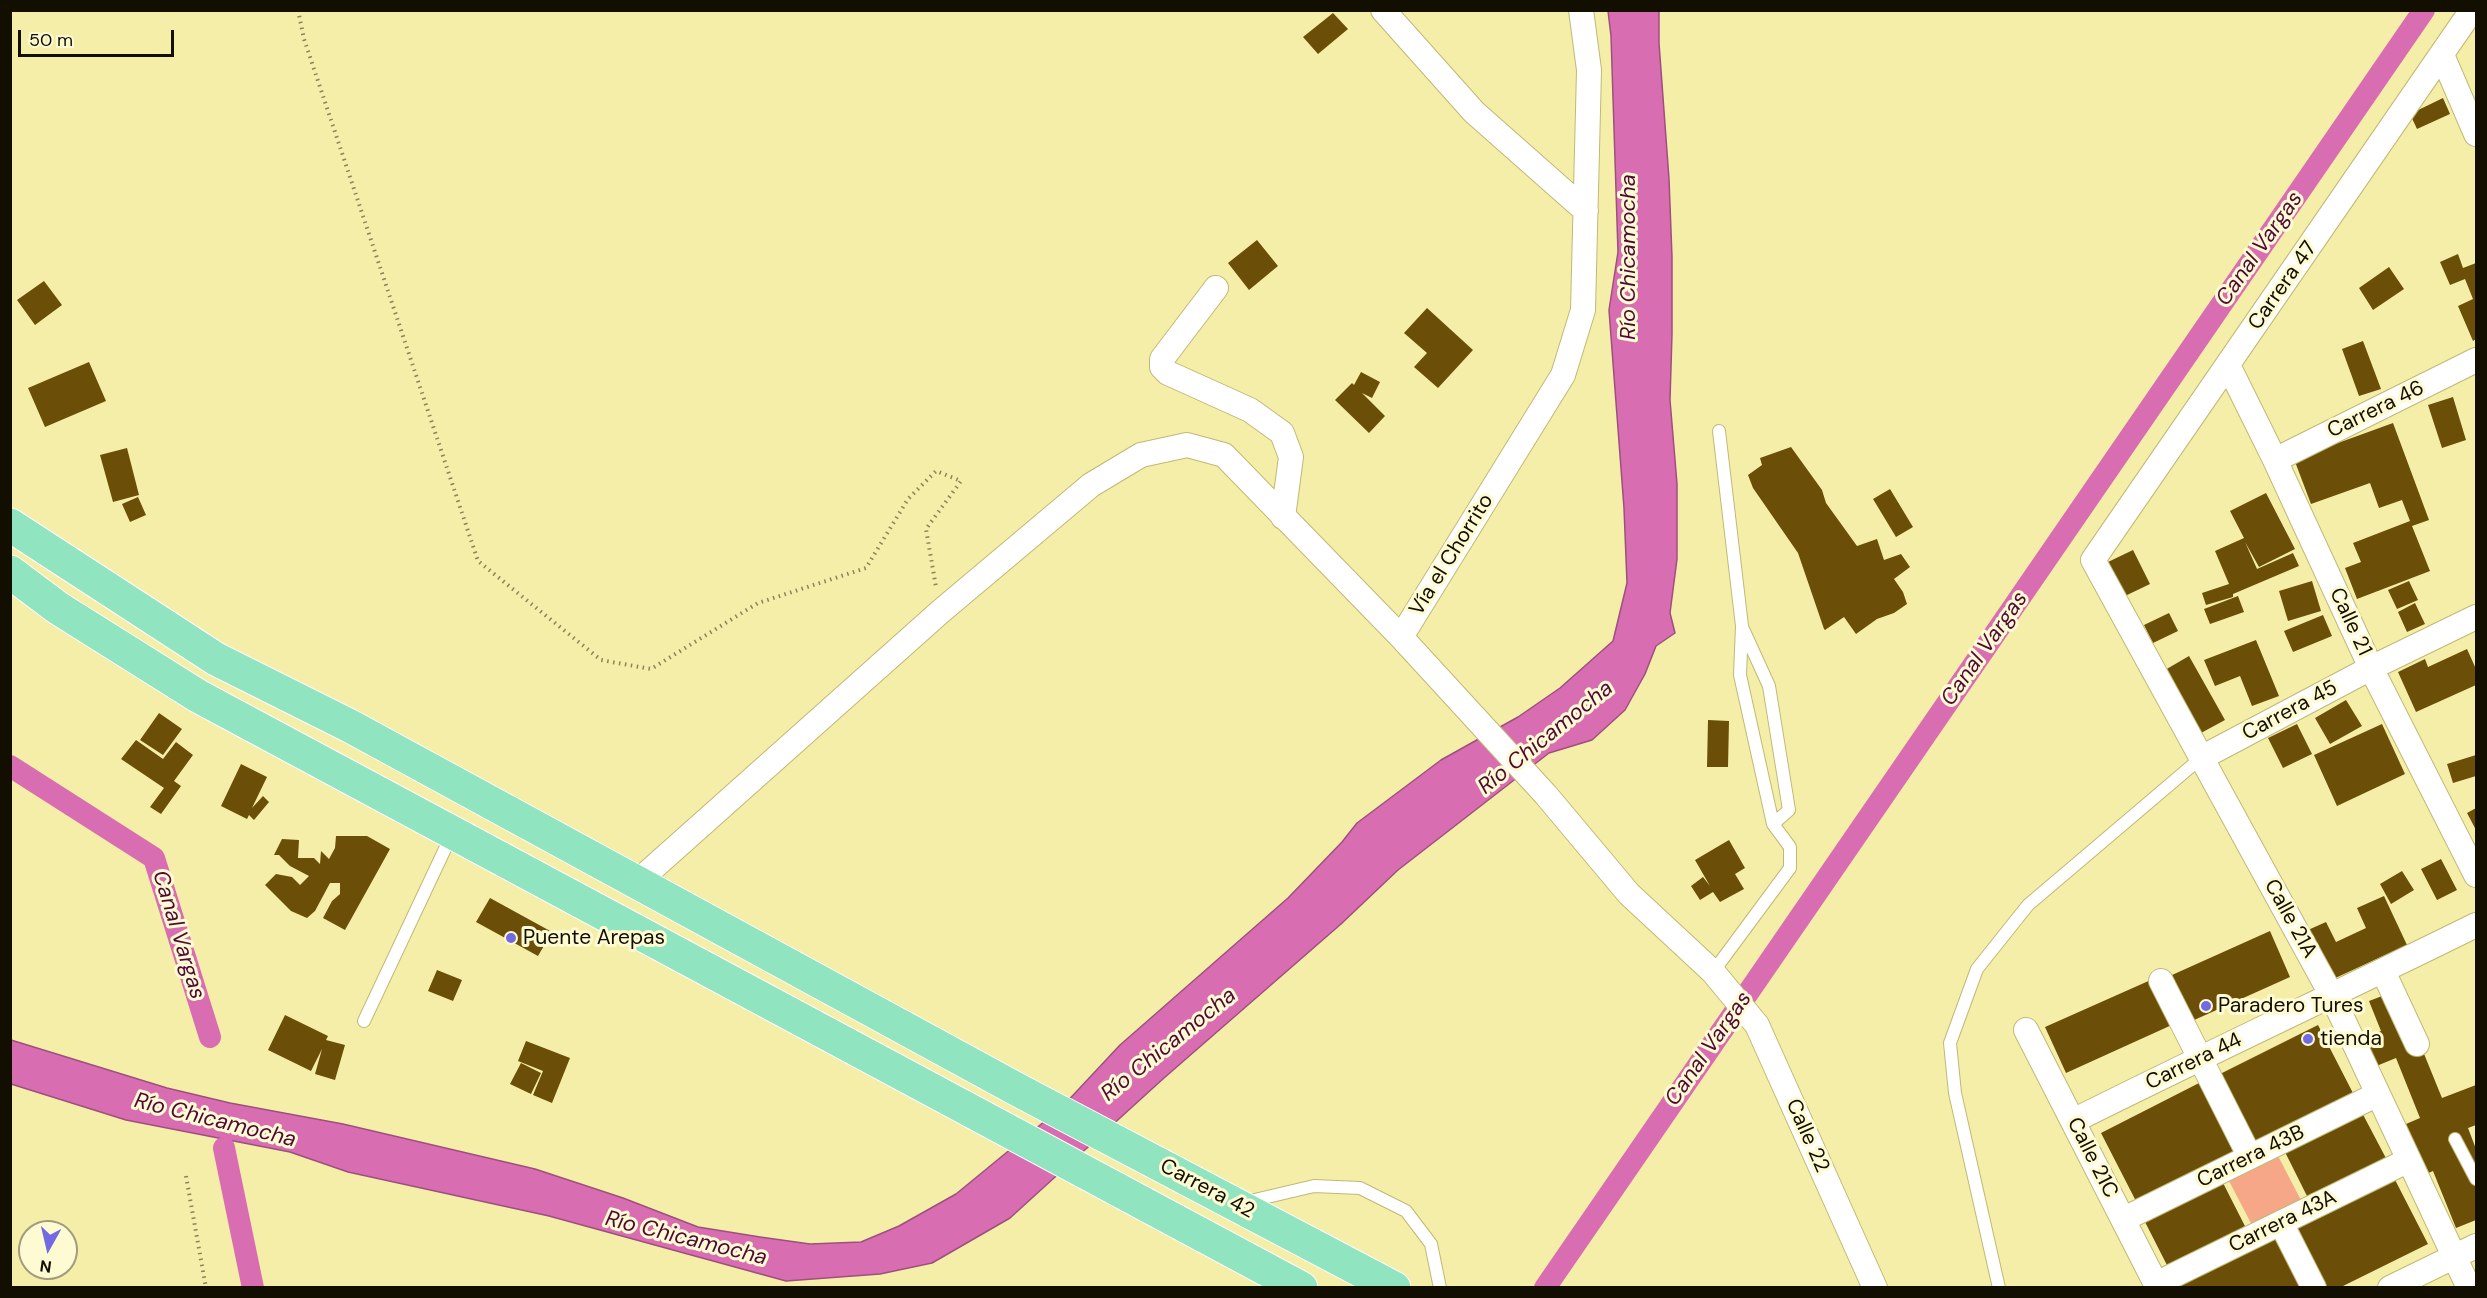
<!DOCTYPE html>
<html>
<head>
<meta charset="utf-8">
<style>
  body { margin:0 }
  #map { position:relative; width:2487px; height:1298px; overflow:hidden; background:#f5eea9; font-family:"DM Sans",sans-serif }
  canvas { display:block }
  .frame { position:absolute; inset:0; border:12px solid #120e00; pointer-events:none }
  .north { position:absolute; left:18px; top:1220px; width:60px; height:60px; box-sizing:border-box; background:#fefad1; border:2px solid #a09c7d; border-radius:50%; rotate:188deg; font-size:16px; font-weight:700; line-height:24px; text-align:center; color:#120e00 }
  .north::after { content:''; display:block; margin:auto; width:21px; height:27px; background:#7269e3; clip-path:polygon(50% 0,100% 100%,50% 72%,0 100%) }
  .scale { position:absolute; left:18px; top:30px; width:156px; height:27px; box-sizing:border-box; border:3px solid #120e00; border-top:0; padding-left:8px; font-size:18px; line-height:21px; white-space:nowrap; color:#120e00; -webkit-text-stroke:4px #fefad1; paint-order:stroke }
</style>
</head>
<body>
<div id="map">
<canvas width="2487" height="1298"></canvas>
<div class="frame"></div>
<div class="north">N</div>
<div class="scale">50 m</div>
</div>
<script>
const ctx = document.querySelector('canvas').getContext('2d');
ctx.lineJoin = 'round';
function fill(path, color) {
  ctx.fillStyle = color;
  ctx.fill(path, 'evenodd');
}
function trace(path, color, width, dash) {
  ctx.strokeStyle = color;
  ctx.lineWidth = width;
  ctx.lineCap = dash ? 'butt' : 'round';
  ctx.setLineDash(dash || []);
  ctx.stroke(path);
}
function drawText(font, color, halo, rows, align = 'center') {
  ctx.font = font + ' "DM Sans",sans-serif';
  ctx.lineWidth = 6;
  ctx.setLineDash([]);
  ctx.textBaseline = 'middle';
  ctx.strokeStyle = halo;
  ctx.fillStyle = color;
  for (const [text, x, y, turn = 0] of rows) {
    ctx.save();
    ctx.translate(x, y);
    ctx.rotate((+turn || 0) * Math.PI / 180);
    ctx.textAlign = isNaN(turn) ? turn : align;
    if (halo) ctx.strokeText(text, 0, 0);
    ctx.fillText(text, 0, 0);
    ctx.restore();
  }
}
const green = new Path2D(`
  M 2277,1154 L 2303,1204 L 2254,1229 L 2228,1179 Z`);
const water = new Path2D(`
  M 1608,11 L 1659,11 L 1659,43 L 1669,179 L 1672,257 L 1672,334 L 1670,400 L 1677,484 L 1677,559 L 1670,613 L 1675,633 L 1656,646 L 1645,674 L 1625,710 L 1592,740 L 1549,753 L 1398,870 L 1341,924 L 1164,1078 L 1010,1218 L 932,1263 L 880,1274 L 786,1281 L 549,1216 L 348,1172 L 290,1152 L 126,1120 L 11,1084 L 11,1040 L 167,1088 L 230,1103 L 343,1124 L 535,1169 L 623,1198 L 698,1227 L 760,1237 L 810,1244 L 861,1242 L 899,1226 L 956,1194 L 1062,1107 L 1120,1045 L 1288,898 L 1342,842 L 1357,823 L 1441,760 L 1518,717 L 1560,688 L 1613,641 L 1627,583 L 1624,508 L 1609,310 L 1618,252 L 1611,36 Z`);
const canal = new Path2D(`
  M 10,766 L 154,858 L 210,1037
  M 224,1148 L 253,1288
  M 1545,1288 L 2424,10`);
const building = new Path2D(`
  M 1333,13 L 1348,29 L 1318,54 L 1303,37 Z
  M 2443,98 L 2450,114 L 2417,129 L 2410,114 Z
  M 1257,240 L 1278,266 L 1249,290 L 1228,263 Z
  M 2458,254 L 2463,268 L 2476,263 L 2476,339 L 2473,341 L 2458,306 L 2473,299 L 2465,279 L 2450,285 L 2440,262 Z
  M 2389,267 L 2404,289 L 2373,310 L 2359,288 Z
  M 44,281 L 62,305 L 35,325 L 17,300 Z
  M 1427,308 L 1473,350 L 1438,388 L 1414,367 L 1427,353 L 1404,333 Z
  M 2363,341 L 2381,389 L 2359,396 L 2342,349 Z
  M 89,362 L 106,401 L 45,427 L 28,388 Z
  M 1361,372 L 1380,382 L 1372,398 L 1362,393 L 1385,416 L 1369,433 L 1335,400 L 1352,383 L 1354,385 Z
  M 2453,397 L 2466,440 L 2442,448 L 2428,405 Z
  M 2393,423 L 2429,520 L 2412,526 L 2430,571 L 2357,599 L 2345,568 L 2361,562 L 2353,543 L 2410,521 L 2402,500 L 2379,508 L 2370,483 L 2311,504 L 2294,459 Z
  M 1791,447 L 1822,490 L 1826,503 L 1857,546 L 1877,539 L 1884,560 L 1901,554 L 1910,567 L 1894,579 L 1903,592 L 1907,604 L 1894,613 L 1877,619 L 1856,634 L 1844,617 L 1825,630 L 1824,629 L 1798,553 L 1753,488 L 1748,475 L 1762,465 L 1760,458 Z
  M 127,448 L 139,495 L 113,502 L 100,455 Z
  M 1890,489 L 1913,527 L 1896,537 L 1873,499 Z
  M 2266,493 L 2295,549 L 2259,567 L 2245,542 L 2257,569 L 2293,553 L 2299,566 L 2233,594 L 2233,597 L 2206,605 L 2202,593 L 2229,584 L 2215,551 L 2244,538 L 2230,511 Z
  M 138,497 L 146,515 L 130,522 L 122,504 Z
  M 2133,550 L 2150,584 L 2125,596 L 2108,562 Z
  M 2312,581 L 2321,611 L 2288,621 L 2279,591 Z
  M 2409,581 L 2418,600 L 2397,609 L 2388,590 Z
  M 2238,596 L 2244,612 L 2210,624 L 2204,609 Z
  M 2415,603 L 2425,624 L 2407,632 L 2398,612 Z
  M 2169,613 L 2178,631 L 2153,643 L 2144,625 Z
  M 2323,615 L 2332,636 L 2293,652 L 2284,631 Z
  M 2256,640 L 2279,696 L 2252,706 L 2240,676 L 2215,686 L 2204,660 Z
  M 2467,649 L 2476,669 L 2476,685 L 2416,712 L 2398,672 L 2425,659 L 2428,667 Z
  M 2189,656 L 2225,720 L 2201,733 L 2165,670 Z
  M 2346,700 L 2362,726 L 2330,744 L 2315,718 Z
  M 159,713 L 182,729 L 163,755 L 140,740 Z
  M 1708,720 L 1729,721 L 1728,767 L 1707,767 Z
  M 2297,724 L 2312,754 L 2283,768 L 2268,738 Z
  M 2382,724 L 2405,774 L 2337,806 L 2314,755 Z
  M 136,740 L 163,759 L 176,742 L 193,755 L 174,781 L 181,786 L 161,814 L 150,807 L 164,788 L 121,759 Z
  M 2476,755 L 2476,776 L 2453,783 L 2447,764 Z
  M 241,764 L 267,777 L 252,808 L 263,796 L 269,802 L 254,820 L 249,815 L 247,819 L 221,806 Z
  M 2476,808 L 2476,830 L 2467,813 Z
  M 336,836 L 367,836 L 390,849 L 345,930 L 323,918 L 332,901 L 340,894 L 340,883 L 330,883 L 315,911 L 307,918 L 291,911 L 265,885 L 276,874 L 292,877 L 300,885 L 309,876 L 290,866 L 279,855 L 274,855 L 282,839 L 299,840 L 298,858 L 314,858 L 320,864 L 321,851 L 329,859 L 335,848 Z
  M 1729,840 L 1745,868 L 1735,874 L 1744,889 L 1720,902 L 1713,892 L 1700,900 L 1691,886 L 1703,877 L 1710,886 L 1695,860 Z
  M 2441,859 L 2457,890 L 2437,900 L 2421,869 Z
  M 2402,871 L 2414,890 L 2391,904 L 2380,884 Z
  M 2384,896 L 2407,945 L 2331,980 L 2308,930 L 2326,922 L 2336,942 L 2366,928 L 2357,908 Z
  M 490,898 L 552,932 L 538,956 L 476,922 Z
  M 2270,931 L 2290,977 L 2192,1021 L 2172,975 Z
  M 437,970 L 462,980 L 453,1001 L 428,991 Z
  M 2153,979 L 2174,1024 L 2066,1073 L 2045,1027 Z
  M 2398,990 L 2442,1098 L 2476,1085 L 2476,1125 L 2468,1128 L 2476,1149 L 2476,1220 L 2456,1228 L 2433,1171 L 2426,1174 L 2406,1124 L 2420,1118 L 2396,1058 L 2374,1067 L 2362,1039 L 2381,1031 L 2369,1001 Z
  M 285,1015 L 328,1036 L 326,1040 L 345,1045 L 335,1080 L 315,1074 L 322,1049 L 311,1071 L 268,1050 Z
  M 2318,1025 L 2355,1097 L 2253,1148 L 2216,1076 Z
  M 526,1041 L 570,1058 L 552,1103 L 533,1095 L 543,1071 L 518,1061 Z
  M 521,1063 L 541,1073 L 531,1094 L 510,1084 Z
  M 2203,1081 L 2240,1153 L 2138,1205 L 2101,1133 Z
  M 2359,1107 L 2388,1162 L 2310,1202 L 2282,1146 Z
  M 2391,1172 L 2428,1244 L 2341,1287 L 2321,1287 L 2289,1223 Z
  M 2221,1179 L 2249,1234 L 2171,1273 L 2143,1218 Z
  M 2279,1230 L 2308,1287 L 2180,1287 L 2176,1281 Z`);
const path = new Path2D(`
  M 298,10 L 304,39 L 478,561 L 601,660 L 651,669 L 758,603 L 866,568 L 908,499 L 936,471 L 961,481 L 926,529 L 936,587
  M 186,1176 L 206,1288`);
const service = new Path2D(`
  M 1743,629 L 1769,686 L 1789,810 L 1773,824
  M 1713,972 L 1790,868 L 1790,847 L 1773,824 L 1740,675 L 1742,626 L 1719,431
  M 364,1021 L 452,834
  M 2455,1139 L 2476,1179
  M 1246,1202 L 1314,1186 L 1360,1188 L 1406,1211 L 1431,1244 L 1440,1288
  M 1999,1288 L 1955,1093 L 1950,1043 L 1977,969 L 2028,905 L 2201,758`);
const minor = new Path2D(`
  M 1383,10 L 1474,112 L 1586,211
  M 1581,10 L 1589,70 L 1583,310 L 1563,375 L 1401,637 L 1546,795 L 1629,894 L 1713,972 L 1757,1025 L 1875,1288
  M 2442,55 L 2476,134
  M 1216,288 L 1162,359 L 1162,367 L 1168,373 L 1250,410 L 1282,433 L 1291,457 L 1283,517
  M 2228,365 L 2275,460 L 2371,668 L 2476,875
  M 2275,460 L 2476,360
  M 2201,758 L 2371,668 L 2476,617
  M 635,884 L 940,612 L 1091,485 L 1141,455 L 1187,445 L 1224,455 L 1401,637
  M 2383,971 L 2417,1044
  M 2161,981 L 2250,1157
  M 2026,1030 L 2158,1288
  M 2073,1121 C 2207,1054 2342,991 2476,925
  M 2124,1219 L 2378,1094
  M 2281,1223 L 2314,1288
  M 2156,1284 L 2409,1160
  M 2390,1288 L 2476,1246
  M 2469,1288 L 2332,996 L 2093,560 L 2472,10`);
const trunk = new Path2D(`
  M 10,525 L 216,659 L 350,726 L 1020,1091 L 1394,1288
  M 10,572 L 58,608 L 198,696 L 1301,1288`);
const markers = [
  [511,938,6,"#7269e3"],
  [2206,1006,6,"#7269e3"],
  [2308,1039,6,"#7269e3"]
];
const streetNames = [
  ["Carrera 47",2283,286,-55],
  ["Carrera 46",2376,410,-26],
  ["Vía el Chorrito",1452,555,-58],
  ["Calle 21",2350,622,65],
  ["Carrera 45",2290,711,-28],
  ["Calle 21A",2290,919,61],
  ["Carrera 44",2194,1062,-26],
  ["Calle 22",1807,1136,66],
  ["Carrera 43B",2251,1157,-26],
  ["Calle 21C",2092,1158,63],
  ["Carrera 42",1207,1189,28],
  ["Carrera 43A",2283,1222,-26]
];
const poiNames = [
  ["Puente Arepas",523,938],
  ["Paradero Tures",2218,1006],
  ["tienda",2320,1039]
];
const waterNames = [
  ["Canal Vargas",2260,249,-55],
  ["Río Chicamocha",1629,257,-90],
  ["Canal Vargas",1985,649,-55],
  ["Río Chicamocha",1546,738,-39],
  ["Canal Vargas",178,935,73],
  ["Río Chicamocha",1169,1045,-39],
  ["Canal Vargas",1709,1049,-55],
  ["Río Chicamocha",215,1121,14],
  ["Río Chicamocha",686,1239,14]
];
fill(green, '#f6a787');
fill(water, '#d96db2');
trace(water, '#9d507d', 1.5);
trace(canal, '#d96db2', 22);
fill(building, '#6b4e08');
trace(service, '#c0b975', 14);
trace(minor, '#c0b975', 26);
trace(trunk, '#fff', 35);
trace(path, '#8a8459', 4, [1.5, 4.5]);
trace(service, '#fff', 12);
trace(minor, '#fff', 24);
trace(trunk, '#90e4bf', 33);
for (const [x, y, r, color] of markers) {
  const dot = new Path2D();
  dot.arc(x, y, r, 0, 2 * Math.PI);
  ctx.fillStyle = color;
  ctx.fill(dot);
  trace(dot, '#fefad1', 2);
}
drawText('21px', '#120e00', '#fefad1', streetNames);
drawText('21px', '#120e00', '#fefad1', poiNames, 'left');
drawText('italic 22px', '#4e093a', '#fefad1', waterNames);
</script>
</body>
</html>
